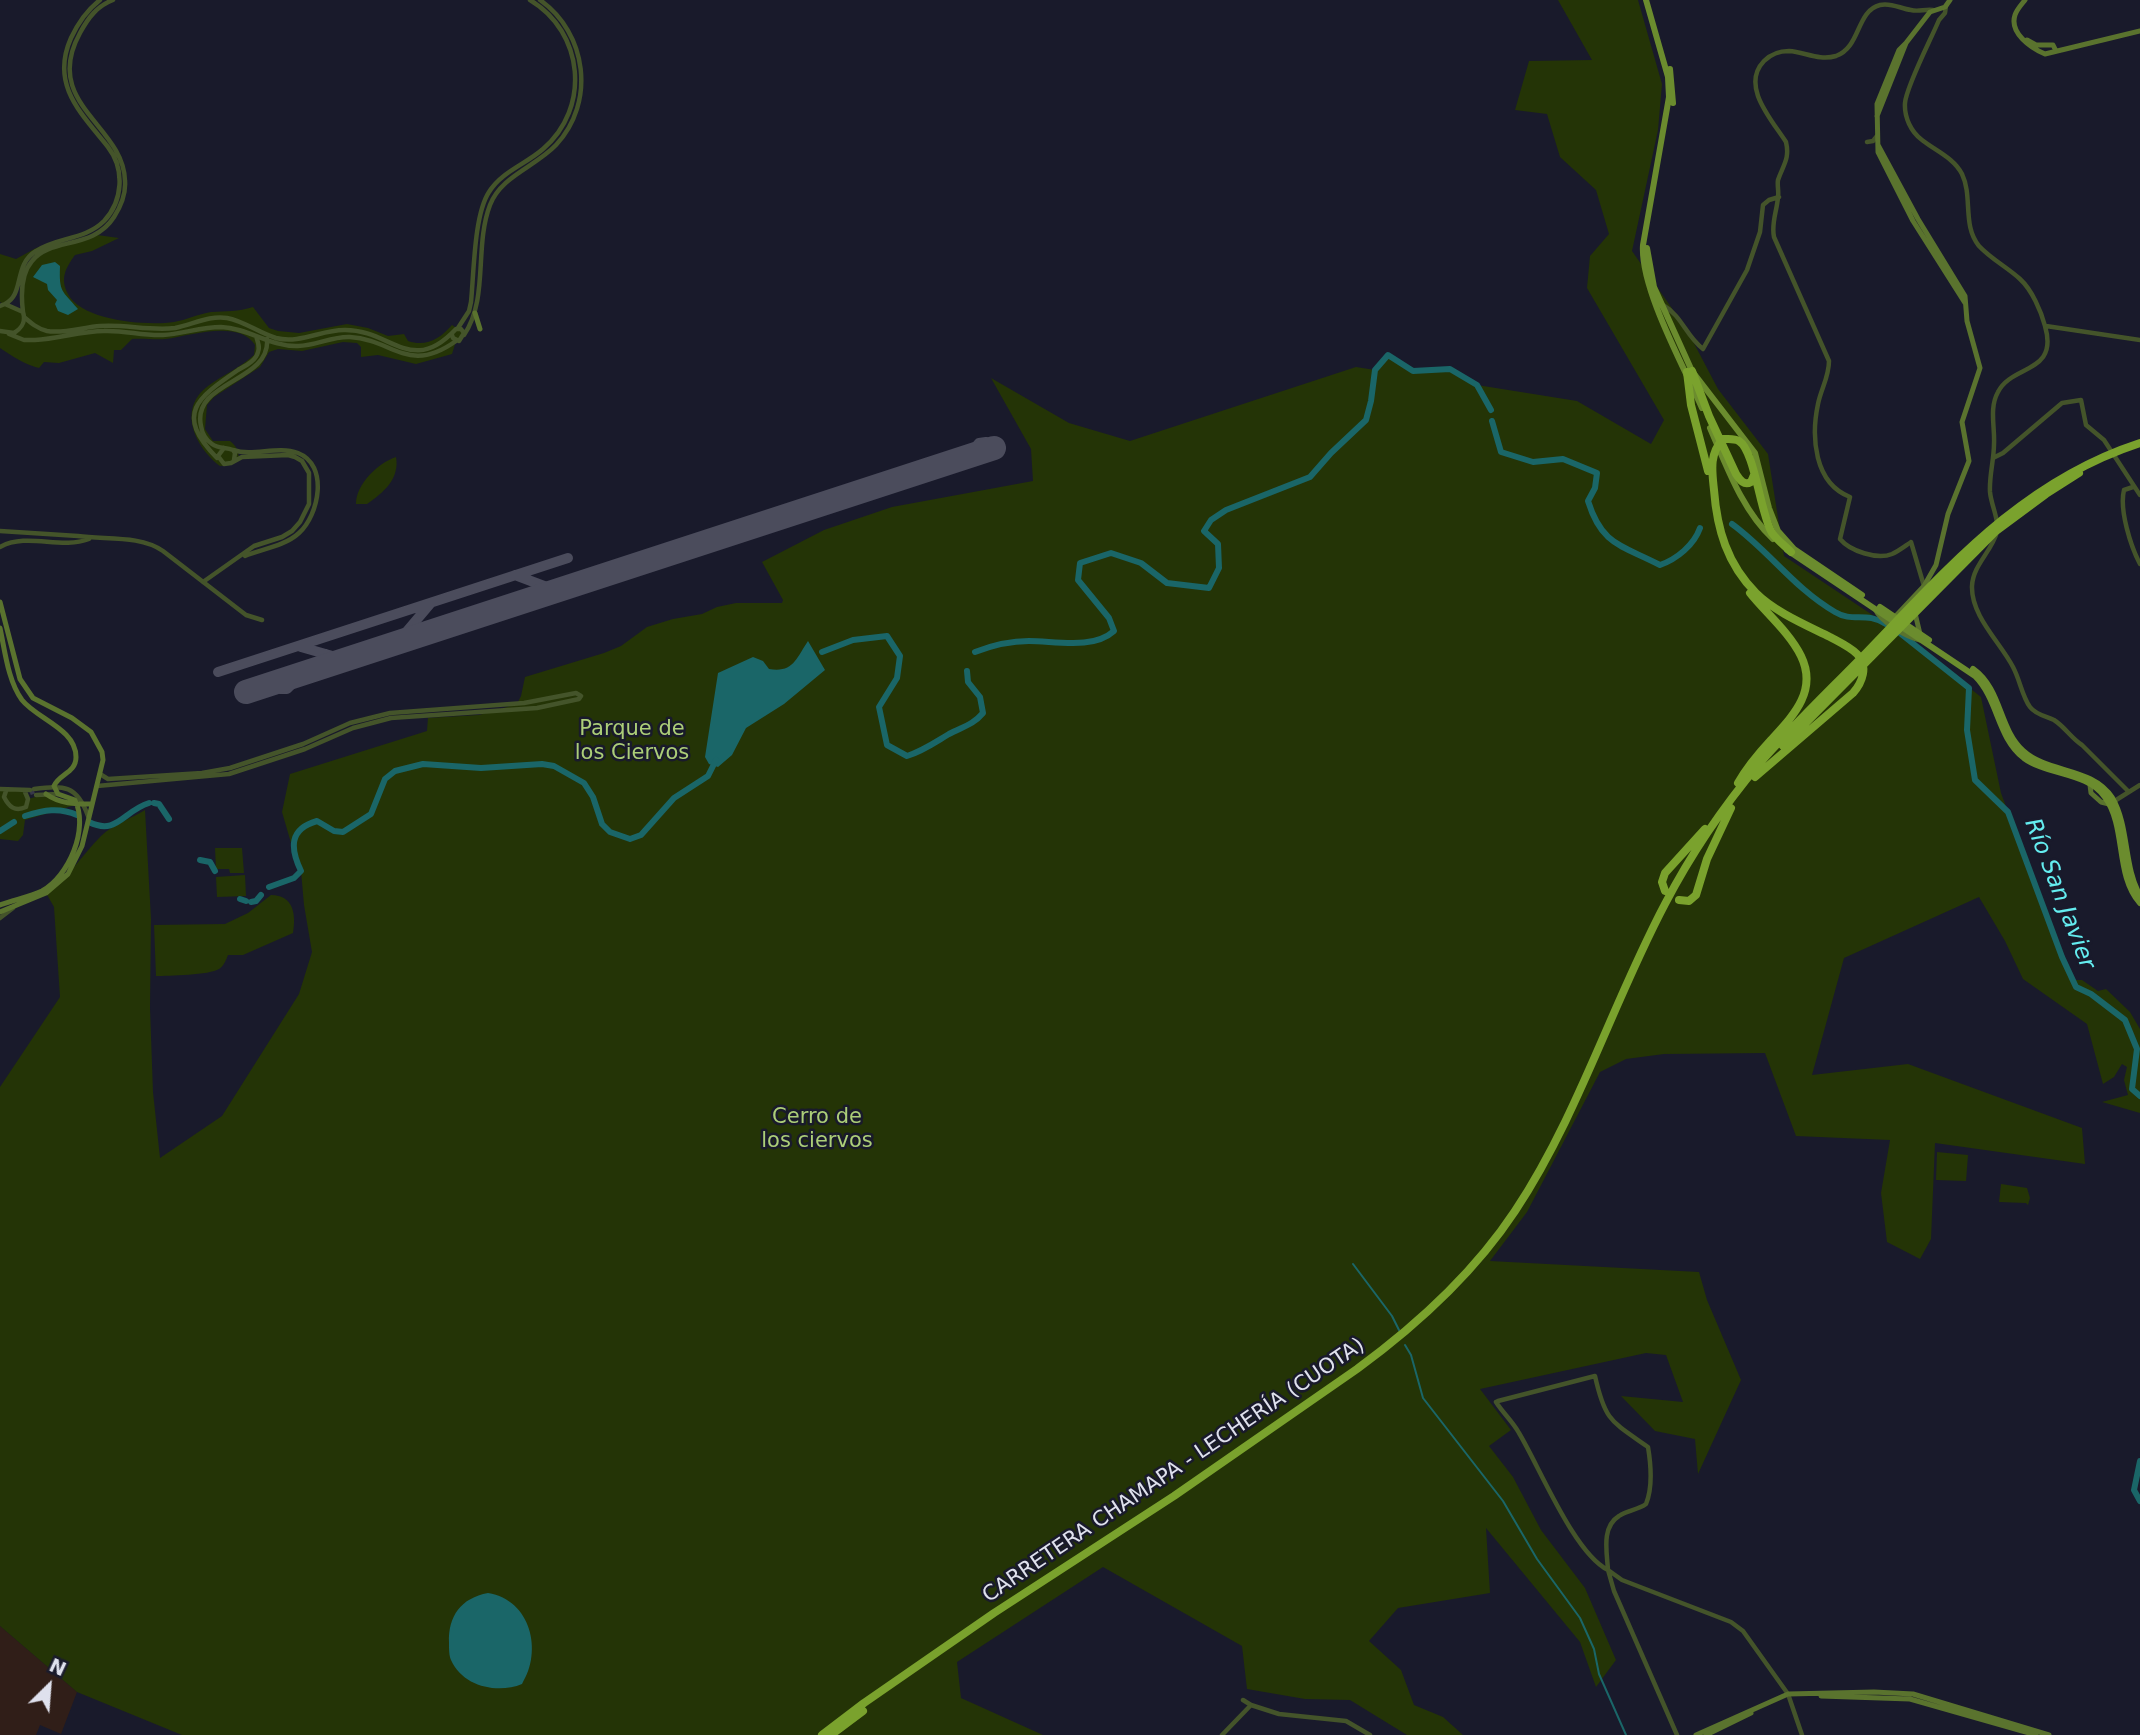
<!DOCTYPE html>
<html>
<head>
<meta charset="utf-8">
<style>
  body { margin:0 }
  #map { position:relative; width:2140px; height:1735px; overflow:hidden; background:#191a2b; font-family:"DejaVu Sans",sans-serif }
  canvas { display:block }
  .north { position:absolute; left:14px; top:1651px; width:70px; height:70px; -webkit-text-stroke:5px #191a2b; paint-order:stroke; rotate:25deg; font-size:19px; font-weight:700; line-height:28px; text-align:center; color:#dfe1ed }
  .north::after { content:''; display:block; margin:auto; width:24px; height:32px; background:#dfe1ed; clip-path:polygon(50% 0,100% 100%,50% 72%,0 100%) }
</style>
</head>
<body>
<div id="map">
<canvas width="2140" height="1735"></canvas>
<div class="north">N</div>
</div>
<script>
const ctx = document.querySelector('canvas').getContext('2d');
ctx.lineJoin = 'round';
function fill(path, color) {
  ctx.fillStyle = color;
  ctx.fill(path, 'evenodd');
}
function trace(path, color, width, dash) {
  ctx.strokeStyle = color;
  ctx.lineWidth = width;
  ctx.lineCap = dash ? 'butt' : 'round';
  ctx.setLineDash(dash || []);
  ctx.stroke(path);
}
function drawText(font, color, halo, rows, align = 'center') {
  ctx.font = font + ' "DejaVu Sans",sans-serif';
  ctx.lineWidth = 5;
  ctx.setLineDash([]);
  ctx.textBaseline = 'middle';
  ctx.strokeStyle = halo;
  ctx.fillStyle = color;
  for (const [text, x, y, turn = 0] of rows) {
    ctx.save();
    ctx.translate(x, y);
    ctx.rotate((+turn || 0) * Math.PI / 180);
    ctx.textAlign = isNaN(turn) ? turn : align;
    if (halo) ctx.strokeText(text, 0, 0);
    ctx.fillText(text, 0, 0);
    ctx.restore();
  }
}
const commercial = new Path2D(`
  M 0,1626 L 77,1692 L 61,1734 L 40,1725 L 36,1735 L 0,1735 Z`);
const green = new Path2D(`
  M 1558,0 L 1638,0 L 1662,84 L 1658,130 L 1632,251 L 1687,330 L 1718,389 L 1768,454 L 1784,556 L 1907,638 L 1981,697 L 2001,793 L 2062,957 L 2073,980 L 2082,980 L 2098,991 L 2106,989 L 2130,1012 L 2140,1029 L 2140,1113 L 2102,1102 L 2128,1095 L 2124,1080 L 2127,1067 L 2122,1064 L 2114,1077 L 2103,1084 L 2087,1024 L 2023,979 L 2005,941 L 1979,897 L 1844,958 L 1812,1075 L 1908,1064 L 2082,1128 L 2085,1164 L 1935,1143 L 1931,1239 L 1920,1259 L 1887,1242 L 1881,1193 L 1890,1140 L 1796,1136 L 1765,1053 L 1664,1054 L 1626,1059 L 1600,1072 L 1527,1212 L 1490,1261 L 1699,1272 L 1707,1300 L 1741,1380 L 1698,1474 L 1695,1439 L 1655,1431 L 1621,1396 L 1683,1402 L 1666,1355 L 1646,1353 L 1480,1389 L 1511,1430 L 1489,1446 L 1513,1477 L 1541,1530 L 1585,1588 L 1616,1660 L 1596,1687 L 1580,1642 L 1486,1528 L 1490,1593 L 1398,1608 L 1369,1641 L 1401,1670 L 1414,1705 L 1443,1717 L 1463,1735 L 1407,1735 L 1350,1700 L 1305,1699 L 1247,1689 L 1242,1646 L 1103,1567 L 957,1662 L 961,1698 L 1043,1735 L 182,1735 L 77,1692 L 0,1626 L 0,1087 L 60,997 L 54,907 L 46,893 C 69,877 82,855 101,836 C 112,825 132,818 145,810 L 151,919 L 150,1008 L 153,1092 L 160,1158 L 222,1116 L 299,994 L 312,952 L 304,905 L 301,871 L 296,860 L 282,812 L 290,774 L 427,731 L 428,718 L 479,715 L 517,704 L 521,696 L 525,677 L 604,653 L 621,646 L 647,627 L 673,619 L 702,614 L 717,607 L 736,603 L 782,603 L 783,600 L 762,562 L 824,530 L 892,507 L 1033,481 L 1031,449 L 991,378 L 1069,423 L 1130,441 L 1356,367 L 1375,370 L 1388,355 L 1413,371 L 1450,369 L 1477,385 L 1577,401 L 1651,444 L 1664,420 L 1587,288 L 1590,256 L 1609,234 L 1596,190 L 1560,157 L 1547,114 L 1515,110 L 1529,61 L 1592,60 Z
  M 97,235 L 119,238 L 92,251 L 75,255 C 65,269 60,279 68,294 C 82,321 147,326 174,322 C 186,320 198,314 211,312 C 226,311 238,312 253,307 L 269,328 L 278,331 L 299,333 L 347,324 L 368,328 L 388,336 L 404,334 L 408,341 C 426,347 440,339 452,325 L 464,333 L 456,341 L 452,354 L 416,364 L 378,355 L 361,357 L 361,347 L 357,343 L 343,342 L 302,351 L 278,349 L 269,352 L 260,367 L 214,397 L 207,405 L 205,429 L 213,441 L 230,441 C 236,446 238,449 239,458 L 231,465 L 220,466 C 195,447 177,409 208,386 C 223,375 240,368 254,355 L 255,345 C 239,319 189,336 166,339 C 154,340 143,338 132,339 L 121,350 L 114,350 L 113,363 L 95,353 L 59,363 L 44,362 L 39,368 C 28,366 10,355 0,348 L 0,306 L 4,304 L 0,302 L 0,254 L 16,259 L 36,248 L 47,245 L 29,256 L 17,286 L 6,304 L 22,312 C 19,250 47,251 97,235 Z
  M 396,457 C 400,479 383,493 367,504 L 356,504 C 356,484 378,463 396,457 Z
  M 0,789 L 22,790 L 28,799 L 46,794 L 75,805 L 25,820 L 23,835 L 18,841 L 0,839 Z
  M 215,848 L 242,848 L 244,873 L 230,873 L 229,869 L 216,869 Z
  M 245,875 L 246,896 L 217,897 L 216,877 Z
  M 271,895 C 294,895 296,915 293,933 L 243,955 L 228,955 C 226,960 224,966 219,969 C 210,975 168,976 156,976 L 154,925 L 225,924 L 248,913 Z
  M 1937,1152 L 1968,1155 L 1966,1181 L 1936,1180 Z
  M 2001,1184 L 2027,1188 L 2030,1198 L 2028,1205 L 2026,1203 L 1999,1202 Z`);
const water = new Path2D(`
  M 55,262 L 60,266 C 59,293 62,290 78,309 L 68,315 L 58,311 L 55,304 L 57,300 L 48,290 L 47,284 L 33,277 L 42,265 Z
  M 808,641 L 825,670 L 784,704 L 746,728 L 732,755 L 718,767 L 709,764 L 705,757 L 718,673 L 753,657 L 763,661 L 769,669 C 793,673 796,659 808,641 Z
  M 488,1593 C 531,1600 543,1651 522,1684 C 498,1694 463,1687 451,1660 C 449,1656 449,1648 449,1643 C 448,1616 461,1598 488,1593 Z`);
const stream = new Path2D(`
  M 1353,1264 L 1392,1316 L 1399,1330
  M 1405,1345 L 1411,1355 L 1423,1398 L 1503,1501 L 1537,1559 L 1580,1618 L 1594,1649 L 1599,1674 L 1626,1735`);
const river = new Path2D(`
  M 1492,421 L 1501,452 L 1533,462 L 1563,459 L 1597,473 L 1595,488 L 1588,501 C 1602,546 1622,545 1660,565 C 1677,559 1694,545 1700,528
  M 1732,524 C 1769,551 1795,589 1835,612 C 1853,623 1866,611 1886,624
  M 1901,634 L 1969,688 L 1967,730 L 1975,780 L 2008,812 L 2062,957 L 2076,987 L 2091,994 L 2125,1020 L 2137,1049 L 2132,1089 L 2140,1096
  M 822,652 L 853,640 L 887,636 L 900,656 L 897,678 L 879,707 L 887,745 L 907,756 C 923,751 934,743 949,734 C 962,727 973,725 983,713 L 980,697 L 968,682 L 967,671
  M 975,652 C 993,645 1010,641 1029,641 C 1055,641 1093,650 1114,631 L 1109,618 L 1078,580 L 1080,563 L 1111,553 L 1141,563 L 1167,583 L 1209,588 L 1219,568 L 1218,544 L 1204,531 L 1211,520 L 1226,510 L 1310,477 L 1331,453 L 1366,420 L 1371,401 L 1375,370 L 1388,355 L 1413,371 L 1450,369 L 1477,385 L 1491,410
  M 154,803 L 159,804 L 169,819
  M 25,816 C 44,810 59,807 77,815
  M 89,822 C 117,836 123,811 149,803
  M 0,831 L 14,822
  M 200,860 L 210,862 L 215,871
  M 269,887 L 294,878 L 301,871 C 290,848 289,829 317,821 L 334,831 L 343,832 L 371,814 L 385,779 L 395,771 L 423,764 L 481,768 L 542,764 L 554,766 L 584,783 L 593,797 L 602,824 L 610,832 L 630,839 L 641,835 L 674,798 L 708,776 L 716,760
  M 240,899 L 246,901
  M 251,902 L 256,901 L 261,895
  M 2140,1461 L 2134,1490 L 2140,1501`);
const taxiway = new Path2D(`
  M 963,458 L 968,456 L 979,443 L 986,442 L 989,451 L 979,453
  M 515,575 L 552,589 L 561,590
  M 530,600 L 540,595 L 543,590 L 541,585
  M 411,628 L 415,634 L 427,633
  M 397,643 L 430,604
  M 301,647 L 343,659 L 357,656
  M 320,668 L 328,661 L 326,654
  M 218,672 L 568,558
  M 293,677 L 280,682 L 280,689 L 287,689 L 301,675`);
const runway = new Path2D(`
  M 246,692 L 994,448`);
const tertiaryTunnel = new Path2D(`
  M 30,793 L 35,791`);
const tertiary = new Path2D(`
  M 1946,6 L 1945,13 L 1939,20 C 1932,37 1906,87 1905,103 C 1904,117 1911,132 1922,140 C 1936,151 1954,158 1962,174 C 1973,197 1962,225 1979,246 C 1991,259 2007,267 2020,279 C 2032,290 2041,311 2045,326 C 2059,374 2012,364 1998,392 C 1989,408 1995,427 1994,444 C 1994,460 1989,476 1990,492 C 1991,503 1996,513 1997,523
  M 1867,142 L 1873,141 L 1877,136
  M 5,304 C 25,294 13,265 36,251 C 57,237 85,240 104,221 C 123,201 125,169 108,147 C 81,113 50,85 71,38 C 78,23 87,10 100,0
  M 1663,305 C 1682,316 1686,336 1703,349 L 1747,270 L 1760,232 L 1763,205 L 1769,200 L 1779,197
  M 0,306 L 5,304 L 23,312 C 26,322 22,328 14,333 L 0,331
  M 23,312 C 21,296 20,275 32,261 C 51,237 93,250 114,217 C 121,206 126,194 125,181 C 124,125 41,104 80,33 C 88,18 97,6 113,0
  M 24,317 C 31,323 38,329 47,331 C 63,334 84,327 100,326 C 125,324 149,331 175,328 C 192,325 209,315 227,318 C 244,321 259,333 276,338 C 300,344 321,330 344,330 C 391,329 411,377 456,329 L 461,329 L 464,333 L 459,341 L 453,338 L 452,335
  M 2046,326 L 2140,340
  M 458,328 L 469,311 L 471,302 C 474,272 474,215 489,192 C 501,172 526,164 543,149 C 591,108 584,32 530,0
  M 9,334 L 24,340 L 35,340 C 58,339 81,331 104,331 C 124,330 143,336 163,335 C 182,334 201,327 221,327 C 248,328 271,347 298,346 C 316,346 332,336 350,337 C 394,340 408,375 456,341
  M 464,335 C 489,298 474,247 490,205 C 501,176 535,167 556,145 C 596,102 587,33 540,0
  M 233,450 C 254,457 277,445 298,453 C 329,465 319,515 299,533 C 285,546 262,549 245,556
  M 217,458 C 174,414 197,398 238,370 C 245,366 256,361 258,352 C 260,347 258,342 256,336
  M 1993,458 L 2003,453 L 2062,403 L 2081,400 L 2086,425 L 2104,440 L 2140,495
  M 234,460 L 235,453 L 233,450 C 226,447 219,449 212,444 C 206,440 202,433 201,426 C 191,381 271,382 267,339
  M 2133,487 L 2124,490 C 2119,510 2131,547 2140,564
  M 0,531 L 78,536 C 105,540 140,535 163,551 L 246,615 L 262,620
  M 1997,532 C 1992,551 1973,565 1972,586 C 1971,616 2000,642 2013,667 C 2020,680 2022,696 2030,707 C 2036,715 2046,716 2054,720 C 2065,727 2071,738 2082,745 L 2129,792
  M 0,547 C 28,532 60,550 89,539
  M 203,582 L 254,546 L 282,537 L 292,531 L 300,522 L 309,504 L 309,473 L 302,461 L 295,457 L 288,455 L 242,457 L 231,463 L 224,464 L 218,456 L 224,448
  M 1924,586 L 1911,542 C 1905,546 1899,551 1892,554 C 1877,560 1850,551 1840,539 L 1850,497 C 1814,483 1811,437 1818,404 C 1821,389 1829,377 1829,361 L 1774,237 C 1771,223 1777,211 1778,197 C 1779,192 1777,185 1778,180 C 1783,165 1790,159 1786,142 C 1772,120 1740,86 1764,61 C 1771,54 1780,51 1789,51 C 1805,52 1819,61 1836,56 C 1861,47 1856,11 1880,5 C 1891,2 1901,9 1911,10 C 1918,12 1925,9 1933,10
  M 97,786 L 229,774 L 305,749 L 353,728 L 391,718 L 537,708 L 579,699 L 581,696 L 576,693 L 524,703 L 390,713 L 350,723 L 303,744 L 230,768 L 202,773 L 108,779 L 100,774
  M 0,789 L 30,790
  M 34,789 C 64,785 77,785 88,816
  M 6,791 L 4,797 C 9,807 15,812 26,807 L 28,799 L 25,792
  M 36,795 L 58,794
  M 2113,802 L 2140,785
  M 0,918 L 13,908
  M 1243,1700 L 1251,1705 L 1279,1714 L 1346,1721 L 1370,1735
  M 1222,1735 L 1251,1705
  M 1677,1735 L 1614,1591 L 1608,1570 C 1574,1553 1540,1468 1519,1433 C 1513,1422 1503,1413 1496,1402 L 1498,1401 L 1595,1376 C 1605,1421 1611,1421 1648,1447 C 1651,1465 1653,1487 1646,1504 C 1638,1510 1628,1510 1619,1516 C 1601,1527 1607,1553 1608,1570 L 1622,1580 L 1731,1622 L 1743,1631 L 1788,1694 L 1802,1735`);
const secondary = new Path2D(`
  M 2025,0 C 2022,4 2017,9 2015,15 C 2009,33 2031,48 2045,54 L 2140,31
  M 2027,40 L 2036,45 L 2053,45 L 2056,51
  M 1906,43 L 1899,50 L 1877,104 L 1878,152 L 1913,221 L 1965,303
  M 1877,116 L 1906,43 L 1930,12 L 1945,7 L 1950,0
  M 1878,145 L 1918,219 L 1965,296 L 1967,321 L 1980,368 L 1962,422 L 1969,461 L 1948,514 L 1936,565 L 1924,586 L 1892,620
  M 475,313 L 480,329
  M 0,602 L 20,679 L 33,698 L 72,718 L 91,732 L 102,752 L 103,760 L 82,846 L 68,874 L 46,893 L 0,912
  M 1875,609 C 1881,622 1906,637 1920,640
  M 1915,613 L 1920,634
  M 0,628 C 5,651 8,681 22,700 C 37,719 76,729 76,757 C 76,773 59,774 54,786 L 58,794 L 75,800 C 89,829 69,876 42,891 C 29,897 13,900 0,905
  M 2090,785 L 2091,793 L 2101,802 L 2109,804
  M 46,794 C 60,804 75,804 92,804
  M 1821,1696 L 1910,1699 L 2036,1735
  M 1696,1735 L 1788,1694 L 1874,1692 L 1913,1694 L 2049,1735
  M 1706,1735 L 1751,1713`);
const primary = new Path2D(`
  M 1646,0 L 1668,77 L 1669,97 L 1643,245 C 1640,288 1684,367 1702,408
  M 1670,69 L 1673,103
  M 1647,248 L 1654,287 L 1692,371 L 1755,453 L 1769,508 L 1778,531 L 1794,549 L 1862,595
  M 1710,428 C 1727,467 1742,510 1773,539
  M 1787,550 L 1975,676 C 1999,700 1997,737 2024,758 C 2047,775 2088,772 2105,797 C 2127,827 2115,875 2140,903
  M 1880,607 L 1929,640
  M 1973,669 C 2002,690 1998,728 2023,751 C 2048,774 2092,767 2112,798 C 2129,827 2123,867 2140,896`);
const motorway = new Path2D(`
  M 1692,371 L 1709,416 L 1736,474 C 1740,480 1744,486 1751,482 L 1754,475
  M 1687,372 L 1691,405 L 1708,471
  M 1783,746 L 1996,531 L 2046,494 L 2079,473
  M 1755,777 L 1853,693 C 1862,683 1869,666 1857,654 C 1850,647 1839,642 1830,637 C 1806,625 1775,612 1756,593 C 1727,564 1717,529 1714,490 C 1712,471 1709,454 1723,439 C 1729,439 1734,438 1739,441 C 1755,451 1760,513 1772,533 C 1777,540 1785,546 1791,552
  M 1738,783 C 1747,767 1759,753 1771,740 C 1793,716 1818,691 1801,656 C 1789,632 1766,613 1750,593
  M 1665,891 L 1662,882 L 1665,873 L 1705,829
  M 1679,900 L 1689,901 L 1696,895 L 1707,859 L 1731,808
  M 822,1735 L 864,1703 L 994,1613 L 1174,1496 L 1357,1369 C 1417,1325 1474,1273 1515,1211 C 1578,1116 1612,1004 1665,904 C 1691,854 1723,807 1759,764 C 1793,725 1831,689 1867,652 C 1950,566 2023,481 2140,443
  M 831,1735 L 863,1711`);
const parkNames = [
  ["Parque de",632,730],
  ["los Ciervos",632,754],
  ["Cerro de",817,1118],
  ["los ciervos",817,1142]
];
const streetNames = [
  ["CARRETERA CHAMAPA - LECHERÍA (CUOTA)",1174,1471,-34]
];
const waterNames = [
  ["Río San Javier",2059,894,69]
];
fill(commercial, '#301e18');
fill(green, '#243406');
fill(water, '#1a6668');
trace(stream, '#1a6668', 2);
trace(river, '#1a6668', 6);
trace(taxiway, '#4b4c5c', 10);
trace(runway, '#4b4c5c', 24);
trace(tertiaryTunnel, '#373848', 4.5, [4.5, 2]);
trace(tertiary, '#44542a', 4.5);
trace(secondary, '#5a732e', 5);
trace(primary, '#6b8c2e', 6);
trace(motorway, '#7aa22d', 8);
drawText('21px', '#acce78', '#191a2b', parkNames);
drawText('21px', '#dfe1ed', '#191a2b', streetNames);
drawText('italic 23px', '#64edf0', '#191a2b', waterNames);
</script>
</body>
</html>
